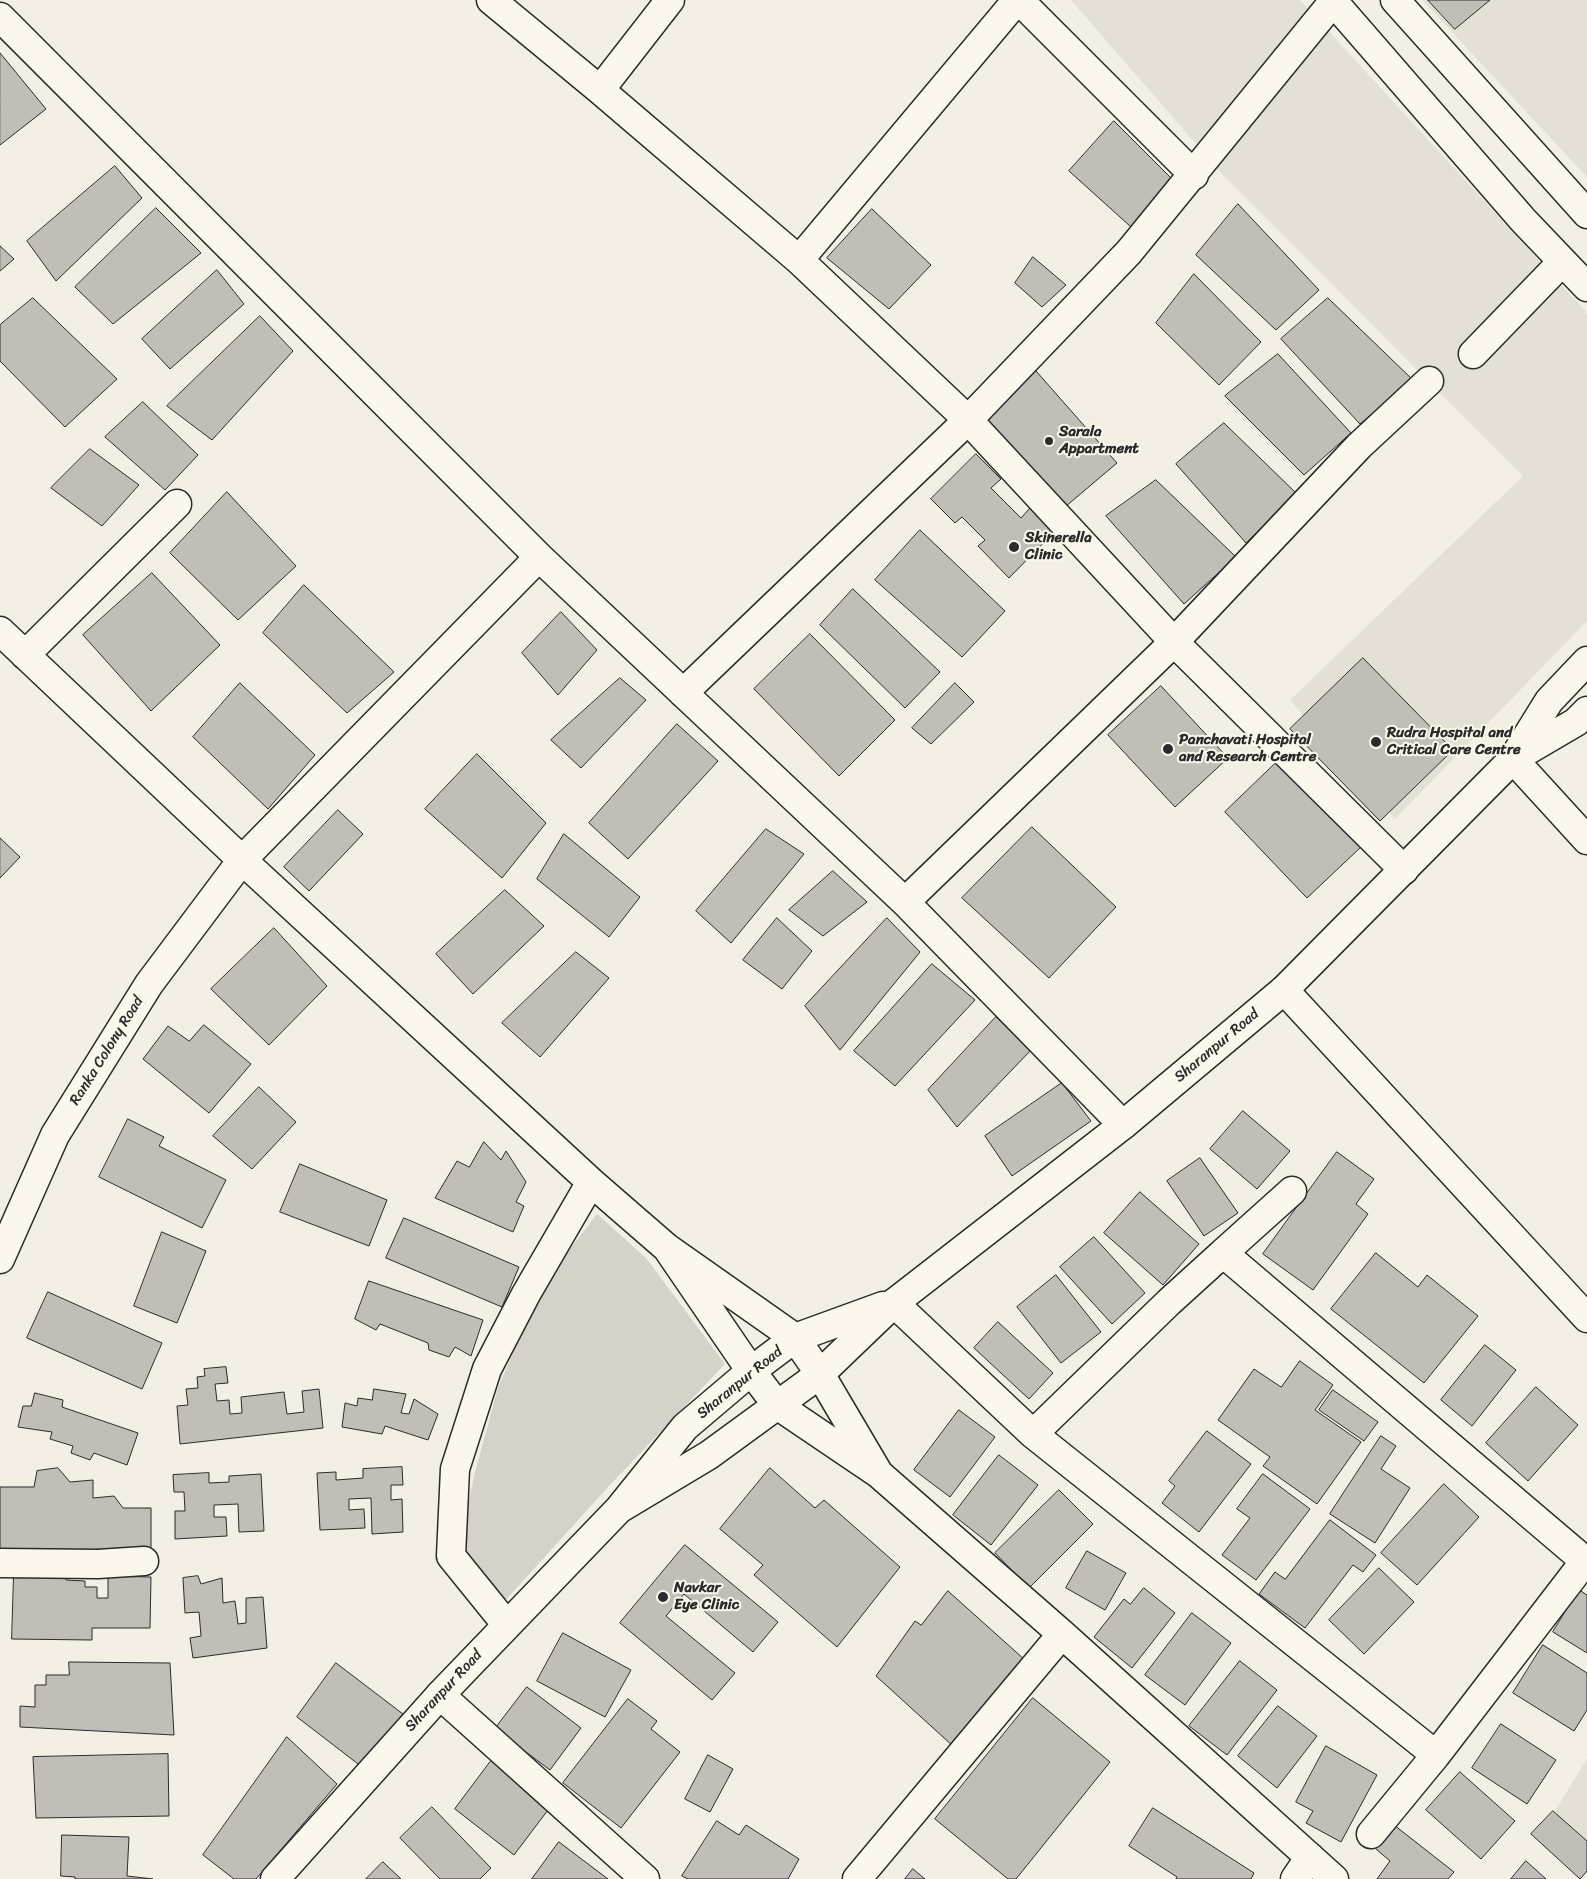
<!DOCTYPE html>
<html>
<head>
<meta charset="utf-8">
<style>
  body { margin:0 }
  canvas { display:block; background:#f3efe4 }
</style>
</head>
<body>
<canvas width="1587" height="1879"></canvas>
<script>
const ctx = document.querySelector('canvas').getContext('2d');
ctx.lineJoin = 'round';
function fill(path, color) {
  ctx.fillStyle = color;
  ctx.fill(path, 'evenodd');
}
function trace(path, color, width, dash) {
  ctx.strokeStyle = color;
  ctx.lineWidth = width;
  ctx.lineCap = dash ? 'butt' : 'round';
  ctx.setLineDash(dash || []);
  ctx.stroke(path);
}
function drawText(font, color, halo, rows, align = 'center') {
  ctx.font = font + ' Sriracha,sans-serif';
  ctx.lineWidth = 4;
  ctx.setLineDash([]);
  ctx.textBaseline = 'middle';
  ctx.strokeStyle = halo;
  ctx.fillStyle = color;
  for (const [text, x, y, turn = 0] of rows) {
    ctx.save();
    ctx.translate(x, y);
    ctx.rotate((+turn || 0) * Math.PI / 180);
    ctx.textAlign = isNaN(turn) ? turn : align;
    if (halo) ctx.strokeText(text, 0, 0);
    ctx.fillText(text, 0, 0);
    ctx.restore();
  }
}
const built = new Path2D(`
  M 1071,0 L 1300,0 L 1587,313 L 1587,621 L 1395,819 L 1290,700 L 1523,476 L 1223,175 Z
  M 1422,0 L 1587,0 L 1587,177 Z
  M 1587,1758 L 1587,1851 L 1551,1818 Z`);
const green = new Path2D(`
  M 597,1214 L 646,1258 L 725,1364 L 608,1487 L 503,1603 L 465,1556 L 466,1515 L 474,1476 L 498,1388 L 526,1322 L 567,1253 Z`);
const building = new Path2D(`
  M 1428,0 L 1490,0 L 1455,29 Z
  M 0,53 L 46,109 L 0,145 Z
  M 1114,121 L 1174,181 L 1131,227 L 1069,171 Z
  M 115,166 L 142,198 L 56,281 L 27,241 Z
  M 1238,204 L 1319,290 L 1276,330 L 1196,255 Z
  M 156,208 L 201,253 L 113,324 L 75,287 Z
  M 872,209 L 931,265 L 889,309 L 827,258 Z
  M 0,246 L 14,259 L 0,271 Z
  M 1033,257 L 1066,285 L 1042,307 L 1015,283 Z
  M 217,270 L 244,304 L 170,369 L 142,339 Z
  M 1194,274 L 1261,342 L 1219,385 L 1156,323 Z
  M 33,298 L 117,379 L 65,427 L 0,361 L 0,325 Z
  M 1328,298 L 1413,380 L 1360,424 L 1281,339 Z
  M 260,316 L 293,351 L 212,440 L 167,406 Z
  M 1278,354 L 1351,433 L 1304,475 L 1225,396 Z
  M 1029,363 L 1117,463 L 1065,507 L 977,419 Z
  M 143,402 L 198,455 L 165,490 L 105,437 Z
  M 1224,423 L 1296,493 L 1246,543 L 1176,464 Z
  M 90,449 L 139,485 L 102,526 L 51,488 Z
  M 976,454 L 1001,479 L 991,488 L 1021,518 L 1030,508 L 1054,532 L 1009,578 L 978,546 L 985,540 L 962,517 L 955,523 L 931,499 Z
  M 1156,480 L 1236,557 L 1184,604 L 1106,516 Z
  M 227,492 L 296,566 L 238,620 L 170,553 Z
  M 920,530 L 1005,611 L 962,657 L 875,580 Z
  M 152,573 L 220,645 L 151,711 L 83,635 Z
  M 304,585 L 394,672 L 347,713 L 263,633 Z
  M 853,589 L 940,672 L 905,708 L 820,625 Z
  M 561,612 L 597,650 L 558,695 L 522,653 Z
  M 810,634 L 895,720 L 839,776 L 754,689 Z
  M 1363,658 L 1453,750 L 1380,821 L 1290,729 Z
  M 620,678 L 646,700 L 581,768 L 551,740 Z
  M 240,683 L 315,755 L 268,809 L 193,737 Z
  M 955,683 L 974,702 L 931,744 L 912,728 Z
  M 1161,686 L 1228,758 L 1175,807 L 1108,735 Z
  M 677,724 L 718,761 L 628,859 L 589,823 Z
  M 477,754 L 546,823 L 502,878 L 425,809 Z
  M 1279,760 L 1362,846 L 1307,898 L 1225,812 Z
  M 338,810 L 363,834 L 309,891 L 284,867 Z
  M 1032,827 L 1116,907 L 1049,978 L 962,898 Z
  M 766,829 L 804,854 L 731,943 L 696,911 Z
  M 564,834 L 640,897 L 609,937 L 537,879 Z
  M 0,838 L 20,857 L 0,878 Z
  M 833,871 L 867,902 L 823,936 L 789,910 Z
  M 505,890 L 544,926 L 473,994 L 436,954 Z
  M 777,918 L 812,951 L 782,989 L 743,960 Z
  M 887,918 L 920,952 L 840,1050 L 805,1006 Z
  M 274,928 L 327,986 L 269,1045 L 211,989 Z
  M 576,952 L 609,978 L 540,1057 L 502,1023 Z
  M 932,964 L 975,1000 L 895,1086 L 854,1051 Z
  M 996,1017 L 1032,1049 L 957,1127 L 928,1090 Z
  M 204,1025 L 251,1064 L 209,1113 L 143,1059 L 168,1026 L 189,1041 Z
  M 1062,1083 L 1091,1121 L 1012,1176 L 985,1136 Z
  M 259,1087 L 296,1122 L 252,1169 L 213,1136 Z
  M 1243,1111 L 1290,1151 L 1257,1189 L 1210,1149 Z
  M 128,1119 L 164,1137 L 159,1146 L 226,1180 L 202,1228 L 99,1177 Z
  M 484,1142 L 501,1160 L 506,1151 L 526,1182 L 516,1202 L 524,1206 L 513,1232 L 435,1198 L 457,1161 L 469,1167 Z
  M 1337,1152 L 1374,1179 L 1356,1204 L 1368,1214 L 1313,1290 L 1263,1254 Z
  M 1200,1158 L 1238,1213 L 1204,1236 L 1167,1181 Z
  M 300,1164 L 387,1200 L 369,1246 L 280,1212 Z
  M 1140,1192 L 1199,1244 L 1163,1285 L 1104,1233 Z
  M 404,1218 L 519,1267 L 502,1307 L 386,1258 Z
  M 162,1232 L 206,1251 L 177,1323 L 134,1306 Z
  M 1094,1237 L 1145,1293 L 1112,1324 L 1060,1267 Z
  M 1376,1253 L 1418,1287 L 1427,1275 L 1478,1316 L 1424,1383 L 1331,1309 Z
  M 1056,1275 L 1101,1332 L 1061,1363 L 1017,1307 Z
  M 369,1281 L 483,1320 L 471,1356 L 455,1347 L 449,1357 L 429,1350 L 428,1343 L 380,1324 L 376,1330 L 355,1319 Z
  M 48,1292 L 162,1343 L 142,1389 L 27,1338 Z
  M 998,1322 L 1053,1373 L 1029,1399 L 974,1348 Z
  M 1485,1345 L 1516,1370 L 1472,1426 L 1441,1400 Z
  M 1300,1361 L 1333,1385 L 1315,1410 L 1361,1442 L 1317,1504 L 1263,1466 L 1270,1457 L 1218,1420 L 1254,1369 L 1281,1387 Z
  M 226,1367 L 228,1383 L 215,1384 L 217,1401 L 229,1400 L 230,1414 L 242,1413 L 241,1397 L 284,1392 L 287,1414 L 304,1412 L 302,1391 L 319,1389 L 323,1428 L 180,1444 L 177,1406 L 188,1405 L 186,1389 L 198,1388 L 197,1377 L 205,1376 L 204,1369 Z
  M 1536,1387 L 1578,1425 L 1528,1481 L 1486,1443 Z
  M 374,1389 L 406,1394 L 401,1413 L 409,1414 L 414,1399 L 438,1414 L 428,1440 L 385,1426 L 382,1434 L 342,1427 L 345,1403 L 357,1406 L 358,1398 L 372,1400 Z
  M 1333,1390 L 1378,1422 L 1364,1441 L 1319,1410 Z
  M 35,1393 L 63,1400 L 62,1407 L 138,1433 L 127,1465 L 94,1453 L 90,1460 L 71,1453 L 73,1446 L 50,1439 L 52,1432 L 18,1427 L 23,1406 L 31,1406 Z
  M 959,1410 L 995,1437 L 950,1497 L 914,1470 Z
  M 1207,1431 L 1251,1464 L 1199,1532 L 1162,1503 L 1175,1486 L 1169,1481 Z
  M 1381,1436 L 1396,1446 L 1381,1469 L 1410,1488 L 1375,1543 L 1330,1514 Z
  M 999,1455 L 1038,1485 L 991,1545 L 953,1515 Z
  M 402,1467 L 403,1485 L 391,1485 L 391,1500 L 402,1499 L 403,1532 L 372,1534 L 371,1498 L 349,1499 L 349,1510 L 364,1509 L 365,1528 L 320,1530 L 317,1473 L 336,1472 L 336,1480 L 363,1478 L 363,1469 Z
  M 58,1468 L 70,1482 L 93,1480 L 93,1498 L 114,1496 L 123,1508 L 151,1508 L 151,1548 L 0,1552 L 0,1487 L 34,1487 L 37,1471 Z
  M 770,1468 L 815,1508 L 824,1500 L 900,1567 L 837,1647 L 754,1575 L 763,1565 L 720,1529 Z
  M 209,1473 L 209,1483 L 229,1482 L 229,1476 L 261,1474 L 264,1531 L 239,1532 L 238,1504 L 214,1505 L 214,1517 L 226,1517 L 227,1536 L 175,1539 L 175,1511 L 185,1511 L 184,1492 L 174,1492 L 173,1475 Z
  M 1263,1474 L 1310,1509 L 1256,1580 L 1222,1555 L 1250,1518 L 1237,1509 Z
  M 1444,1484 L 1479,1517 L 1417,1585 L 1381,1553 Z
  M 1059,1490 L 1093,1524 L 1029,1588 L 995,1553 Z
  M 1330,1520 L 1376,1555 L 1363,1572 L 1353,1565 L 1305,1628 L 1259,1594 L 1275,1572 L 1285,1579 Z
  M 685,1545 L 778,1622 L 753,1652 L 684,1594 L 666,1616 L 735,1673 L 712,1700 L 620,1623 Z
  M 1087,1551 L 1126,1573 L 1105,1610 L 1066,1588 Z
  M 1379,1568 L 1414,1602 L 1364,1654 L 1329,1620 Z
  M 14,1574 L 66,1574 L 66,1580 L 85,1581 L 85,1587 L 97,1587 L 97,1598 L 108,1598 L 108,1576 L 151,1577 L 150,1628 L 92,1628 L 92,1640 L 12,1639 Z
  M 198,1576 L 201,1584 L 222,1578 L 223,1603 L 235,1601 L 238,1624 L 246,1623 L 246,1598 L 263,1597 L 267,1648 L 193,1658 L 190,1638 L 201,1636 L 199,1612 L 185,1613 L 183,1578 Z
  M 1144,1588 L 1175,1613 L 1132,1668 L 1094,1637 L 1124,1599 L 1130,1604 Z
  M 1579,1590 L 1587,1595 L 1587,1653 L 1553,1632 Z
  M 948,1591 L 1025,1660 L 954,1747 L 876,1676 L 915,1621 L 921,1625 Z
  M 1192,1613 L 1231,1643 L 1185,1705 L 1145,1675 Z
  M 563,1633 L 631,1670 L 605,1717 L 537,1681 Z
  M 1543,1645 L 1587,1673 L 1587,1710 L 1574,1731 L 1513,1693 Z
  M 1240,1661 L 1277,1690 L 1227,1755 L 1189,1726 Z
  M 69,1662 L 170,1663 L 174,1735 L 20,1727 L 20,1706 L 35,1707 L 35,1685 L 46,1685 L 46,1675 L 69,1675 Z
  M 336,1663 L 403,1714 L 362,1767 L 297,1717 Z
  M 527,1687 L 581,1728 L 550,1770 L 495,1729 Z
  M 1033,1698 L 1110,1762 L 1016,1879 L 1008,1879 L 935,1819 Z
  M 628,1699 L 657,1721 L 651,1729 L 680,1752 L 621,1828 L 563,1783 Z
  M 1278,1706 L 1317,1736 L 1277,1788 L 1238,1756 Z
  M 1501,1724 L 1556,1760 L 1527,1804 L 1472,1768 Z
  M 287,1737 L 337,1784 L 256,1879 L 234,1879 L 203,1855 Z
  M 1326,1746 L 1377,1775 L 1341,1842 L 1306,1823 L 1313,1811 L 1296,1802 Z
  M 168,1754 L 169,1816 L 36,1818 L 33,1757 Z
  M 708,1755 L 733,1769 L 710,1812 L 685,1799 Z
  M 491,1761 L 551,1806 L 514,1855 L 455,1809 Z
  M 1460,1772 L 1515,1821 L 1481,1859 L 1426,1810 Z
  M 432,1807 L 491,1868 L 480,1879 L 440,1879 L 400,1838 Z
  M 1153,1808 L 1254,1873 L 1251,1879 L 1176,1879 L 1177,1877 L 1129,1846 Z
  M 1553,1811 L 1587,1841 L 1587,1871 L 1580,1879 L 1531,1834 Z
  M 717,1821 L 739,1835 L 746,1825 L 799,1859 L 788,1879 L 688,1879 L 682,1876 Z
  M 1394,1825 L 1454,1872 L 1448,1879 L 1377,1879 L 1390,1861 L 1376,1849 Z
  M 62,1835 L 129,1837 L 127,1876 L 153,1879 L 75,1879 L 75,1877 L 61,1876 Z
  M 559,1842 L 608,1879 L 532,1879 Z
  M 1526,1861 L 1546,1879 L 1511,1879 Z
  M 383,1862 L 401,1879 L 366,1879 Z
  M 913,1869 L 925,1879 L 905,1879 Z`);
const minor = new Path2D(`
  M 491,0 L 600,90 L 799,260 L 968,420 L 1174,642 L 1404,870
  M 1019,0 L 1194,175
  M 0,17 L 539,557 L 905,902 L 1123,1125
  M 600,90 L 670,0
  M 799,260 L 1017,0
  M 1473,354 L 1562,262
  M 0,631 L 242,860 L 591,1182 L 667,1248
  M 25,655 L 177,504
  M 683,693 L 968,420 L 1129,252 L 1333,2
  M 1513,759 L 1587,840
  M 905,902 L 1174,642 L 1359,446 L 1429,381
  M 1284,990 L 1587,1318
  M 1223,1253 L 1585,1561 L 1436,1755 L 1033,1434 L 1169,1302 Z
  M 1223,1253 L 1292,1191
  M 0,1259 L 55,1135 L 149,984 L 242,860 L 539,557
  M 894,1303 L 1033,1434
  M 879,1474 L 820,1374 L 795,1338 L 667,1248 L 751,1371 L 777,1405 L 879,1474 L 1062,1634 L 1334,1879
  M 0,1563 L 98,1564 L 144,1561
  M 506,1624 L 451,1556 L 455,1469 L 487,1369 L 526,1294 L 591,1182
  M 440,1695 L 645,1879
  M 1371,1834 L 1436,1755
  M 857,1879 L 1062,1634
  M 1295,1879 L 1310,1857`);
const major = new Path2D(`
  M 1332,0 L 1523,220 L 1587,287
  M 1395,0 L 1587,214
  M 1518,756 L 1576,722 L 1587,711
  M 619,1509 L 709,1455 L 820,1374 L 894,1303 L 1123,1125 L 1284,990 L 1513,759 L 1549,701 L 1587,661
  M 275,1879 L 440,1695 L 619,1509 L 685,1427 L 751,1371 L 795,1338 L 883,1306`);
const markers = [
  [1049,441,5,"#2b2b2b"],
  [1014,547,6,"#2b2b2b"],
  [1376,742,6,"#2b2b2b"],
  [1168,749,6,"#2b2b2b"],
  [663,1597,6,"#2b2b2b"]
];
const poiNames = [
  ["Sarala",1059,432],
  ["Appartment",1059,449],
  ["Skinerella",1025,538],
  ["Clinic",1025,555],
  ["Rudra Hospital and",1387,733],
  ["Critical Care Centre",1387,750],
  ["Panchavati Hospital",1179,740],
  ["and Research Centre",1179,757],
  ["Navkar",674,1588],
  ["Eye Clinic",674,1605]
];
const streetNames = [
  ["Sharanpur Road",1217,1046,-40],
  ["Ranka Colony Road",107,1051,-58],
  ["Sharanpur Road",740,1383,-39],
  ["Sharanpur Road",444,1691,-47]
];
fill(built, '#e4e0d6');
fill(green, '#d5d2c9');
fill(building, '#c0beb6');
trace(building, '#2b2b2b', 1);
trace(minor, '#2b2b2b', 31);
trace(major, '#2b2b2b', 31);
trace(minor, '#fbf7ec', 28);
trace(major, '#fbf7ec', 28);
for (const [x, y, r, color] of markers) {
  const dot = new Path2D();
  dot.arc(x, y, r, 0, 2 * Math.PI);
  ctx.fillStyle = color;
  ctx.fill(dot);
  trace(dot, '#fbf7ec', 2);
}
drawText('bold 15px', '#2b2b2b', '#fbf7ec', poiNames, 'left');
drawText('15px', '#2b2b2b', '#fbf7ec', streetNames);
</script>
</body>
</html>
